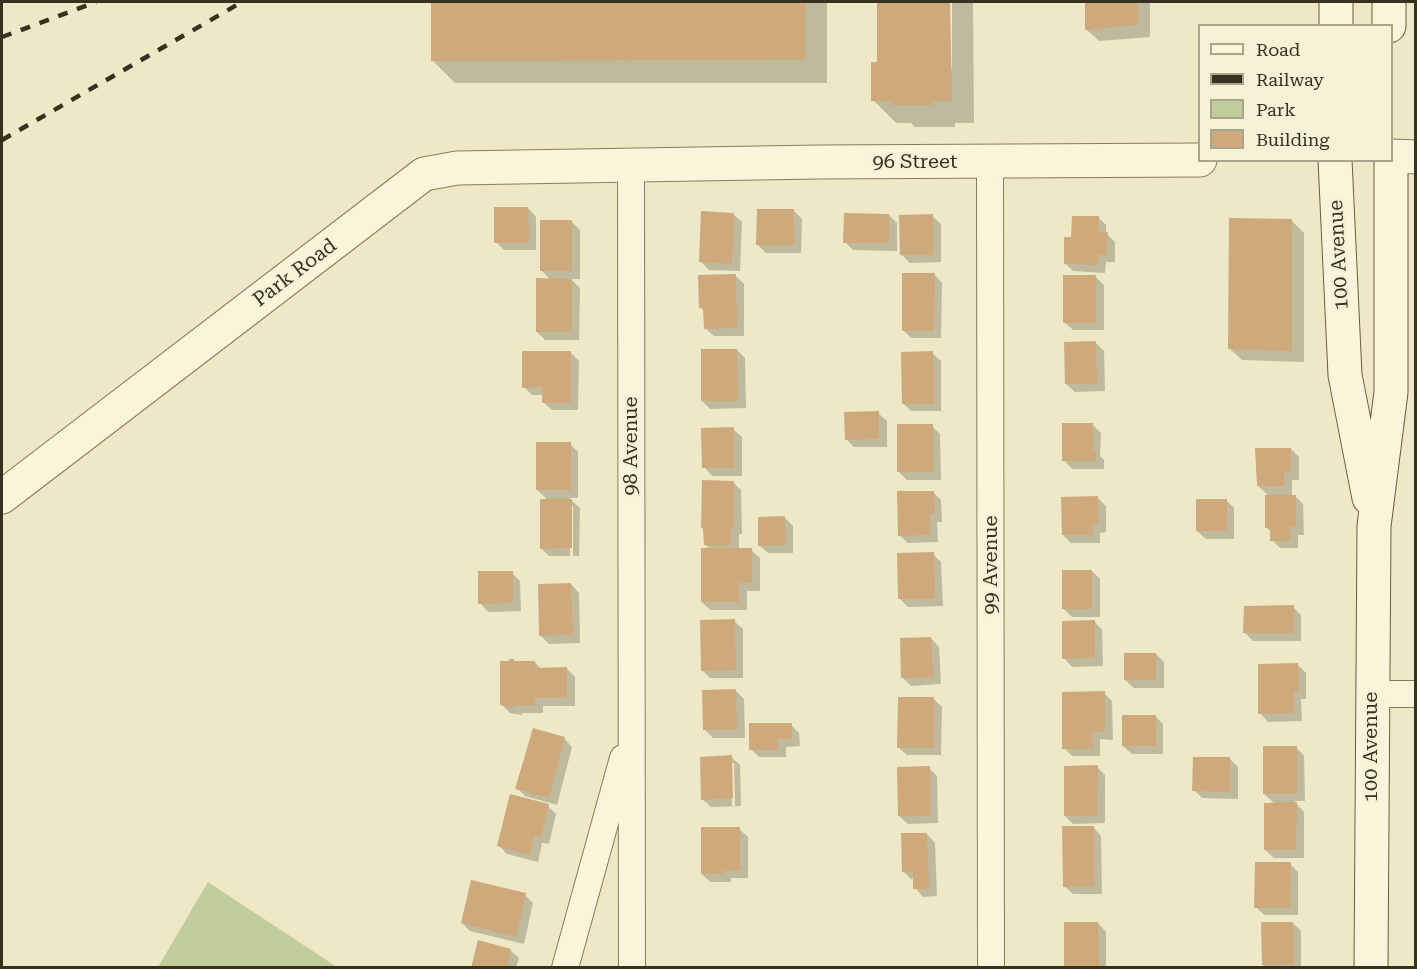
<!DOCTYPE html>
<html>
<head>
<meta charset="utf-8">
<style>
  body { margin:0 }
  #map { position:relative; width:1417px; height:969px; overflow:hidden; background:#efe8c6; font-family:"Roboto Serif",serif }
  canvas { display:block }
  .frame { position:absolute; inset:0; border:3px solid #3a301f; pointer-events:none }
  .legend { position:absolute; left:1198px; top:24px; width:195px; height:138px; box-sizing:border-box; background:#f6f1d6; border:2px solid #aba48d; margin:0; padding:8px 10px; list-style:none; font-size:18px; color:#3a301f }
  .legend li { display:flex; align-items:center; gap:12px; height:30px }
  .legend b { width:30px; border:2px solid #aba48d }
</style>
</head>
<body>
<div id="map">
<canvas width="1417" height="969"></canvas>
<div class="frame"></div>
<ul class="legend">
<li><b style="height:8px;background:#f9f4da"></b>Road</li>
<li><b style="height:8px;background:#3a301f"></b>Railway</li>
<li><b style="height:16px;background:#c0cd9a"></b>Park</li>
<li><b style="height:16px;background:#cda97c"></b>Building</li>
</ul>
</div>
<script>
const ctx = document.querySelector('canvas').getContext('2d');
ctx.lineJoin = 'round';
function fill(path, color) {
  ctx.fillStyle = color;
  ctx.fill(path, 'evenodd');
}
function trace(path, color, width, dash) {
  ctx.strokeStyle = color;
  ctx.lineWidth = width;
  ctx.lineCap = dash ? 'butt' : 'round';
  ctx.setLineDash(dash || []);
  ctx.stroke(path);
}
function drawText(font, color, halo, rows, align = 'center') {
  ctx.font = font + ' "Roboto Serif",serif';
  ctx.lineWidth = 5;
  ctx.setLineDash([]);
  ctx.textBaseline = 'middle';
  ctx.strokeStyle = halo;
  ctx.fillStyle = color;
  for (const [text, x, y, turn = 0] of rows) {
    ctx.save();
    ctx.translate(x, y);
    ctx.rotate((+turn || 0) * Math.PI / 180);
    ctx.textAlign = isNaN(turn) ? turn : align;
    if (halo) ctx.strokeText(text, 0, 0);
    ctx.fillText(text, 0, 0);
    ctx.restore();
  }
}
const green = new Path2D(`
  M 208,882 L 337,967 L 158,967 Z`);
const shadow = new Path2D(`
  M 432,2 L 827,2 L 827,83 L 455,83 L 432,60 Z
  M 878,2 L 949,2 L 949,69 L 952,69 L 952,2 L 973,2 L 974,123 L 955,123 L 955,127 L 915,127 L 911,123 L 896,123 L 873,100 L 878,63 Z
  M 1086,2 L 1150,2 L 1150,37 L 1099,41 L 1086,29 Z
  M 528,208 L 536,217 L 536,250 L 504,250 L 496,242 Z
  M 793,210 L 802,219 L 801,253 L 766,253 L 758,245 Z
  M 733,214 L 742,222 L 740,271 L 709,270 L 701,262 Z
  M 889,215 L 897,223 L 897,251 L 853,250 L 845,242 Z
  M 932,216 L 941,224 L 941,262 L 910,263 L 901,254 Z
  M 1098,217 L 1106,225 L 1106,233 L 1115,242 L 1115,262 L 1106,262 L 1105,273 L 1073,271 L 1065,263 L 1072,238 Z
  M 1292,221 L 1304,233 L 1304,362 L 1242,360 L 1229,348 Z
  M 572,222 L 580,230 L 580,279 L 571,279 L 580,288 L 579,340 L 545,340 L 537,332 L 551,280 L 542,271 Z
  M 934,274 L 942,283 L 941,338 L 911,338 L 903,330 Z
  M 736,276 L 744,284 L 744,336 L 714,336 L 705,328 L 705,312 L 700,307 Z
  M 1095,276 L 1104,285 L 1104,330 L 1073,330 L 1064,322 Z
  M 1096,343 L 1104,351 L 1105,391 L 1075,392 L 1066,384 Z
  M 737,350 L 745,358 L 746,408 L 710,409 L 702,401 Z
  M 571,353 L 579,361 L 578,410 L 552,410 L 543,402 L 543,395 L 532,395 L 524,387 Z
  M 932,353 L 941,361 L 941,411 L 911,411 L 903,403 Z
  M 878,413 L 887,421 L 887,447 L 854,447 L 846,439 Z
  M 1092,424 L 1101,433 L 1100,456 L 1104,460 L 1104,469 L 1072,469 L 1064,460 Z
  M 932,426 L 940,434 L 941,480 L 907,480 L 899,472 Z
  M 733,429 L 742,437 L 742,476 L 712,476 L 704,467 Z
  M 570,444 L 578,452 L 578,498 L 569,498 L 580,508 L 579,556 L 549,556 L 541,548 L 548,500 L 537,490 ZM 570,506 L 573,506 L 573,556 L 570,556 Z
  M 1291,449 L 1299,457 L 1299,480 L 1292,480 L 1292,496 L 1295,496 L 1303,504 L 1304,535 L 1298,535 L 1298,548 L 1280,548 L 1272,540 L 1271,532 L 1266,527 L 1269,496 L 1258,486 Z
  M 733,482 L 741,490 L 742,534 L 739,534 L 739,550 L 751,550 L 760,558 L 760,591 L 747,591 L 747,610 L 710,610 L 702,602 L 711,550 L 705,544 Z
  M 933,492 L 941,500 L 942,522 L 937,522 L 938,542 L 908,543 L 899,535 Z
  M 1098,498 L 1106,506 L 1106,532 L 1100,533 L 1100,543 L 1071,543 L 1063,535 Z
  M 1226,500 L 1234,508 L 1234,539 L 1206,539 L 1197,531 Z
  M 785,518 L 793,526 L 793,553 L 768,553 L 759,545 Z
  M 933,554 L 941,562 L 943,606 L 908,607 L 899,598 Z
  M 1092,571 L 1100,579 L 1100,617 L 1072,617 L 1063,608 Z
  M 512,573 L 520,581 L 521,611 L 488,612 L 480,603 Z
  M 571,584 L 579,593 L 580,643 L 549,644 L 541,636 Z
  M 1293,607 L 1301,615 L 1301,641 L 1253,641 L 1245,633 Z
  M 734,621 L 743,629 L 743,678 L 710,678 L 702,670 Z
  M 1094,621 L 1102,630 L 1103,666 L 1072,667 L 1064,658 Z
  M 931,638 L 939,647 L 941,684 L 911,686 L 903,678 Z
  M 1156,654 L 1164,662 L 1164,688 L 1134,688 L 1125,680 Z
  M 514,660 L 516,663 L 535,662 L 541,669 L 567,669 L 575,677 L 575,706 L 543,706 L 543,713 L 522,713 L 522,715 L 510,713 L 502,705 Z
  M 1298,665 L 1306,673 L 1306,699 L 1301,699 L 1302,721 L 1268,722 L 1260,713 Z
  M 736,691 L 744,699 L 745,738 L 713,738 L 705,730 Z
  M 1104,693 L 1112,701 L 1113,740 L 1100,739 L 1100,756 L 1072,756 L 1064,748 Z
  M 934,699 L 942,707 L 941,755 L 907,755 L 898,747 Z
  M 1155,716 L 1163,724 L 1163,754 L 1132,754 L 1123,746 Z
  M 791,725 L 799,733 L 800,746 L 786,747 L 786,757 L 759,757 L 751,749 Z
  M 564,738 L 572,747 L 557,805 L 525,796 L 517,788 Z
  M 1296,747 L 1304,756 L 1305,801 L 1294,801 L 1304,812 L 1304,858 L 1274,858 L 1265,850 L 1275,804 L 1264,794 Z
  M 731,757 L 740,765 L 741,806 L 711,807 L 702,799 ZM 731,763 L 734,763 L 735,806 L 732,806 Z
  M 1230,759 L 1238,767 L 1238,799 L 1202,798 L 1194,790 Z
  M 1097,767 L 1105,775 L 1105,823 L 1073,824 L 1065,816 Z
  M 929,768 L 937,776 L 938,823 L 908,824 L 899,816 Z
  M 548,806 L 556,814 L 549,844 L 542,843 L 538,862 L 507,854 L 499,846 Z
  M 1093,827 L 1101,836 L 1102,894 L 1073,894 L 1064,886 Z
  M 739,829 L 748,837 L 748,878 L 731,878 L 731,882 L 710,882 L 702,874 Z
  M 927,834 L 935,843 L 937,896 L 923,897 L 915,888 L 915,879 L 911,879 L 903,871 Z
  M 1290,864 L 1298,872 L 1298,915 L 1264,915 L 1256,907 Z
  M 525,895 L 533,903 L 524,944 L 470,931 L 462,923 Z
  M 1098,923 L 1106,932 L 1106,968 L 1066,968 Z
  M 1293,923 L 1301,931 L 1301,968 L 1266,968 L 1263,965 Z
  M 510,950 L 519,958 L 516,968 L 472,968 Z`);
const building = new Path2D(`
  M 431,2 L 805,2 L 805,60 L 431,61 Z
  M 877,2 L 950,2 L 952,101 L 933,101 L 933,105 L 891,105 L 891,101 L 871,101 L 871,62 L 877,62 Z
  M 1085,2 L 1138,2 L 1138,25 L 1085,30 Z
  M 494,207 L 528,207 L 529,243 L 494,243 Z
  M 757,209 L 794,209 L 794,245 L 756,245 Z
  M 701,211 L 734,213 L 732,264 L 699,262 Z
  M 844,213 L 889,214 L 889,243 L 843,243 Z
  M 933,214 L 933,255 L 900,255 L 899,215 Z
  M 1072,216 L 1099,216 L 1098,232 L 1108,232 L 1107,255 L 1098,255 L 1098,265 L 1064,264 L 1064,237 L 1071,237 Z
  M 1229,218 L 1292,219 L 1292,351 L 1228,349 Z
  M 540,220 L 572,220 L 572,271 L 540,271 Z
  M 902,273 L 935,273 L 934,331 L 902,331 Z
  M 736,274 L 737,328 L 704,329 L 703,308 L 699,308 L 698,275 Z
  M 1063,275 L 1096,275 L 1096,323 L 1063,323 Z
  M 536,278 L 572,279 L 572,332 L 536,332 Z
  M 1096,341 L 1097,384 L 1065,384 L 1064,342 Z
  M 701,349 L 737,349 L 738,401 L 701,401 Z
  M 522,351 L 571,351 L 571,403 L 542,403 L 542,387 L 522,388 Z
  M 933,351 L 934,404 L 902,404 L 901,352 Z
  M 879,411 L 879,439 L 845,440 L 844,412 Z
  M 1062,423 L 1093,423 L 1093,450 L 1096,450 L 1096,461 L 1062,461 Z
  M 897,424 L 933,424 L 933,472 L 897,472 Z
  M 734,427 L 734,468 L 702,468 L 701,428 Z
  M 536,442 L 571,442 L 571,490 L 536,490 Z
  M 1255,448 L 1291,448 L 1291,473 L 1284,473 L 1284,486 L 1257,486 Z
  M 702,480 L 734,481 L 734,527 L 731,527 L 731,545 L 704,545 L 703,528 L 701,528 Z
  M 897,491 L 934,491 L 935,514 L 930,515 L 930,535 L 898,536 Z
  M 1265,495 L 1296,495 L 1296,527 L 1290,527 L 1290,541 L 1270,541 L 1270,527 L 1265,528 Z
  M 1098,496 L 1098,525 L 1092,525 L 1093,535 L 1062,535 L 1061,497 Z
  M 540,499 L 572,499 L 572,548 L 540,549 Z
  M 1196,499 L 1227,499 L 1227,531 L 1196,531 Z
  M 785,516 L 786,545 L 758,546 L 758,517 Z
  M 701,548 L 752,548 L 752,583 L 739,583 L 739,602 L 701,602 Z
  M 934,552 L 935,599 L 898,599 L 897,553 Z
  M 1062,570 L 1092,570 L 1092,609 L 1062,609 Z
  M 478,571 L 513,571 L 513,603 L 478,604 Z
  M 571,583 L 573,635 L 539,636 L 538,584 Z
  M 1294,605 L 1294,633 L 1243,633 L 1244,606 Z
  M 735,619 L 736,670 L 701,671 L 700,620 Z
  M 1095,620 L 1095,658 L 1062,659 L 1062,621 Z
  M 931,637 L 933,677 L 901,678 L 900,638 Z
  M 1124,653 L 1156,653 L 1156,680 L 1124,680 Z
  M 509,659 L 514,659 L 514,661 L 535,661 L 535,668 L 567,667 L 567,698 L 535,698 L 535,705 L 514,705 L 514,708 L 500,705 L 500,661 L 509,661 Z
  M 1298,663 L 1299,692 L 1294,692 L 1294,713 L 1258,714 L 1258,664 Z
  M 736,689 L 737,730 L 703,730 L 702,690 Z
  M 1105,691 L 1105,732 L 1092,732 L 1093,749 L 1062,749 L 1062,692 Z
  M 898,697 L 934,697 L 934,748 L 897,748 Z
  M 1122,715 L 1156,715 L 1156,746 L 1122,746 Z
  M 749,723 L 792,723 L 792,739 L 778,739 L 778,750 L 749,750 Z
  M 533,728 L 565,737 L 549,798 L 515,789 Z
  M 1263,746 L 1297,746 L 1297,794 L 1263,794 Z
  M 732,755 L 733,798 L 701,800 L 700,757 Z
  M 1193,757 L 1230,757 L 1230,792 L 1192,791 Z
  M 1098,765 L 1097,816 L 1064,816 L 1064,766 Z
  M 930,766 L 930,816 L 898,816 L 897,767 Z
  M 510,794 L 549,804 L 541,837 L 534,835 L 530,855 L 497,846 Z
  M 1297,802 L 1296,850 L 1264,850 L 1264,803 Z
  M 1062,826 L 1094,826 L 1094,886 L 1063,887 Z
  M 701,827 L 740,827 L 740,870 L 723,871 L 724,874 L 701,874 Z
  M 901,833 L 927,833 L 929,889 L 913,889 L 913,872 L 902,872 Z
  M 1255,862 L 1291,862 L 1290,908 L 1254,908 Z
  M 471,880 L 526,893 L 516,937 L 461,923 Z
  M 1064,922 L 1098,922 L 1099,968 L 1064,968 Z
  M 1261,922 L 1293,922 L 1294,964 L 1262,965 Z
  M 478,940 L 511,949 L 506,968 L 471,968 Z`);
const minor = new Path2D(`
  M 990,162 L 991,968
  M 631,165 L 632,968
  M 1371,694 L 1416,694
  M 565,968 L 623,758`);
const tertiary = new Path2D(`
  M 1392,156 L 1416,157
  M 2,497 L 424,174 L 457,168 L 818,162 L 1200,160`);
const secondary = new Path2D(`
  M 1389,2 L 1389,26
  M 1336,26 L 1336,2
  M 1335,160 L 1345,375 L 1369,498
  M 1371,968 L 1374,526 L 1391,392 L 1391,160`);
const rail = new Path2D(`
  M 2,37 L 96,2
  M 2,140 L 242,2`);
const streetNames = [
  ["96 Street",915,162],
  ["100 Avenue",1339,255,-93],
  ["Park Road",295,273,-37],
  ["98 Avenue",631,446,-90],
  ["99 Avenue",991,565,-90],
  ["100 Avenue",1371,747,-90]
];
fill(green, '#c0cd9a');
fill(shadow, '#0003');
fill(building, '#cda97c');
trace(minor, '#8a7b5c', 28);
trace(tertiary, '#8a7b5c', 35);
trace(secondary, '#6c5c3f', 35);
trace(minor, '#f9f4da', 26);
trace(tertiary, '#f9f4da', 33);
trace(secondary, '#f9f4da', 33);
trace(rail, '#3a301f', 4.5, [10, 10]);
drawText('20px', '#3a301f', '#f6f1d6', streetNames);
</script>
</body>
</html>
